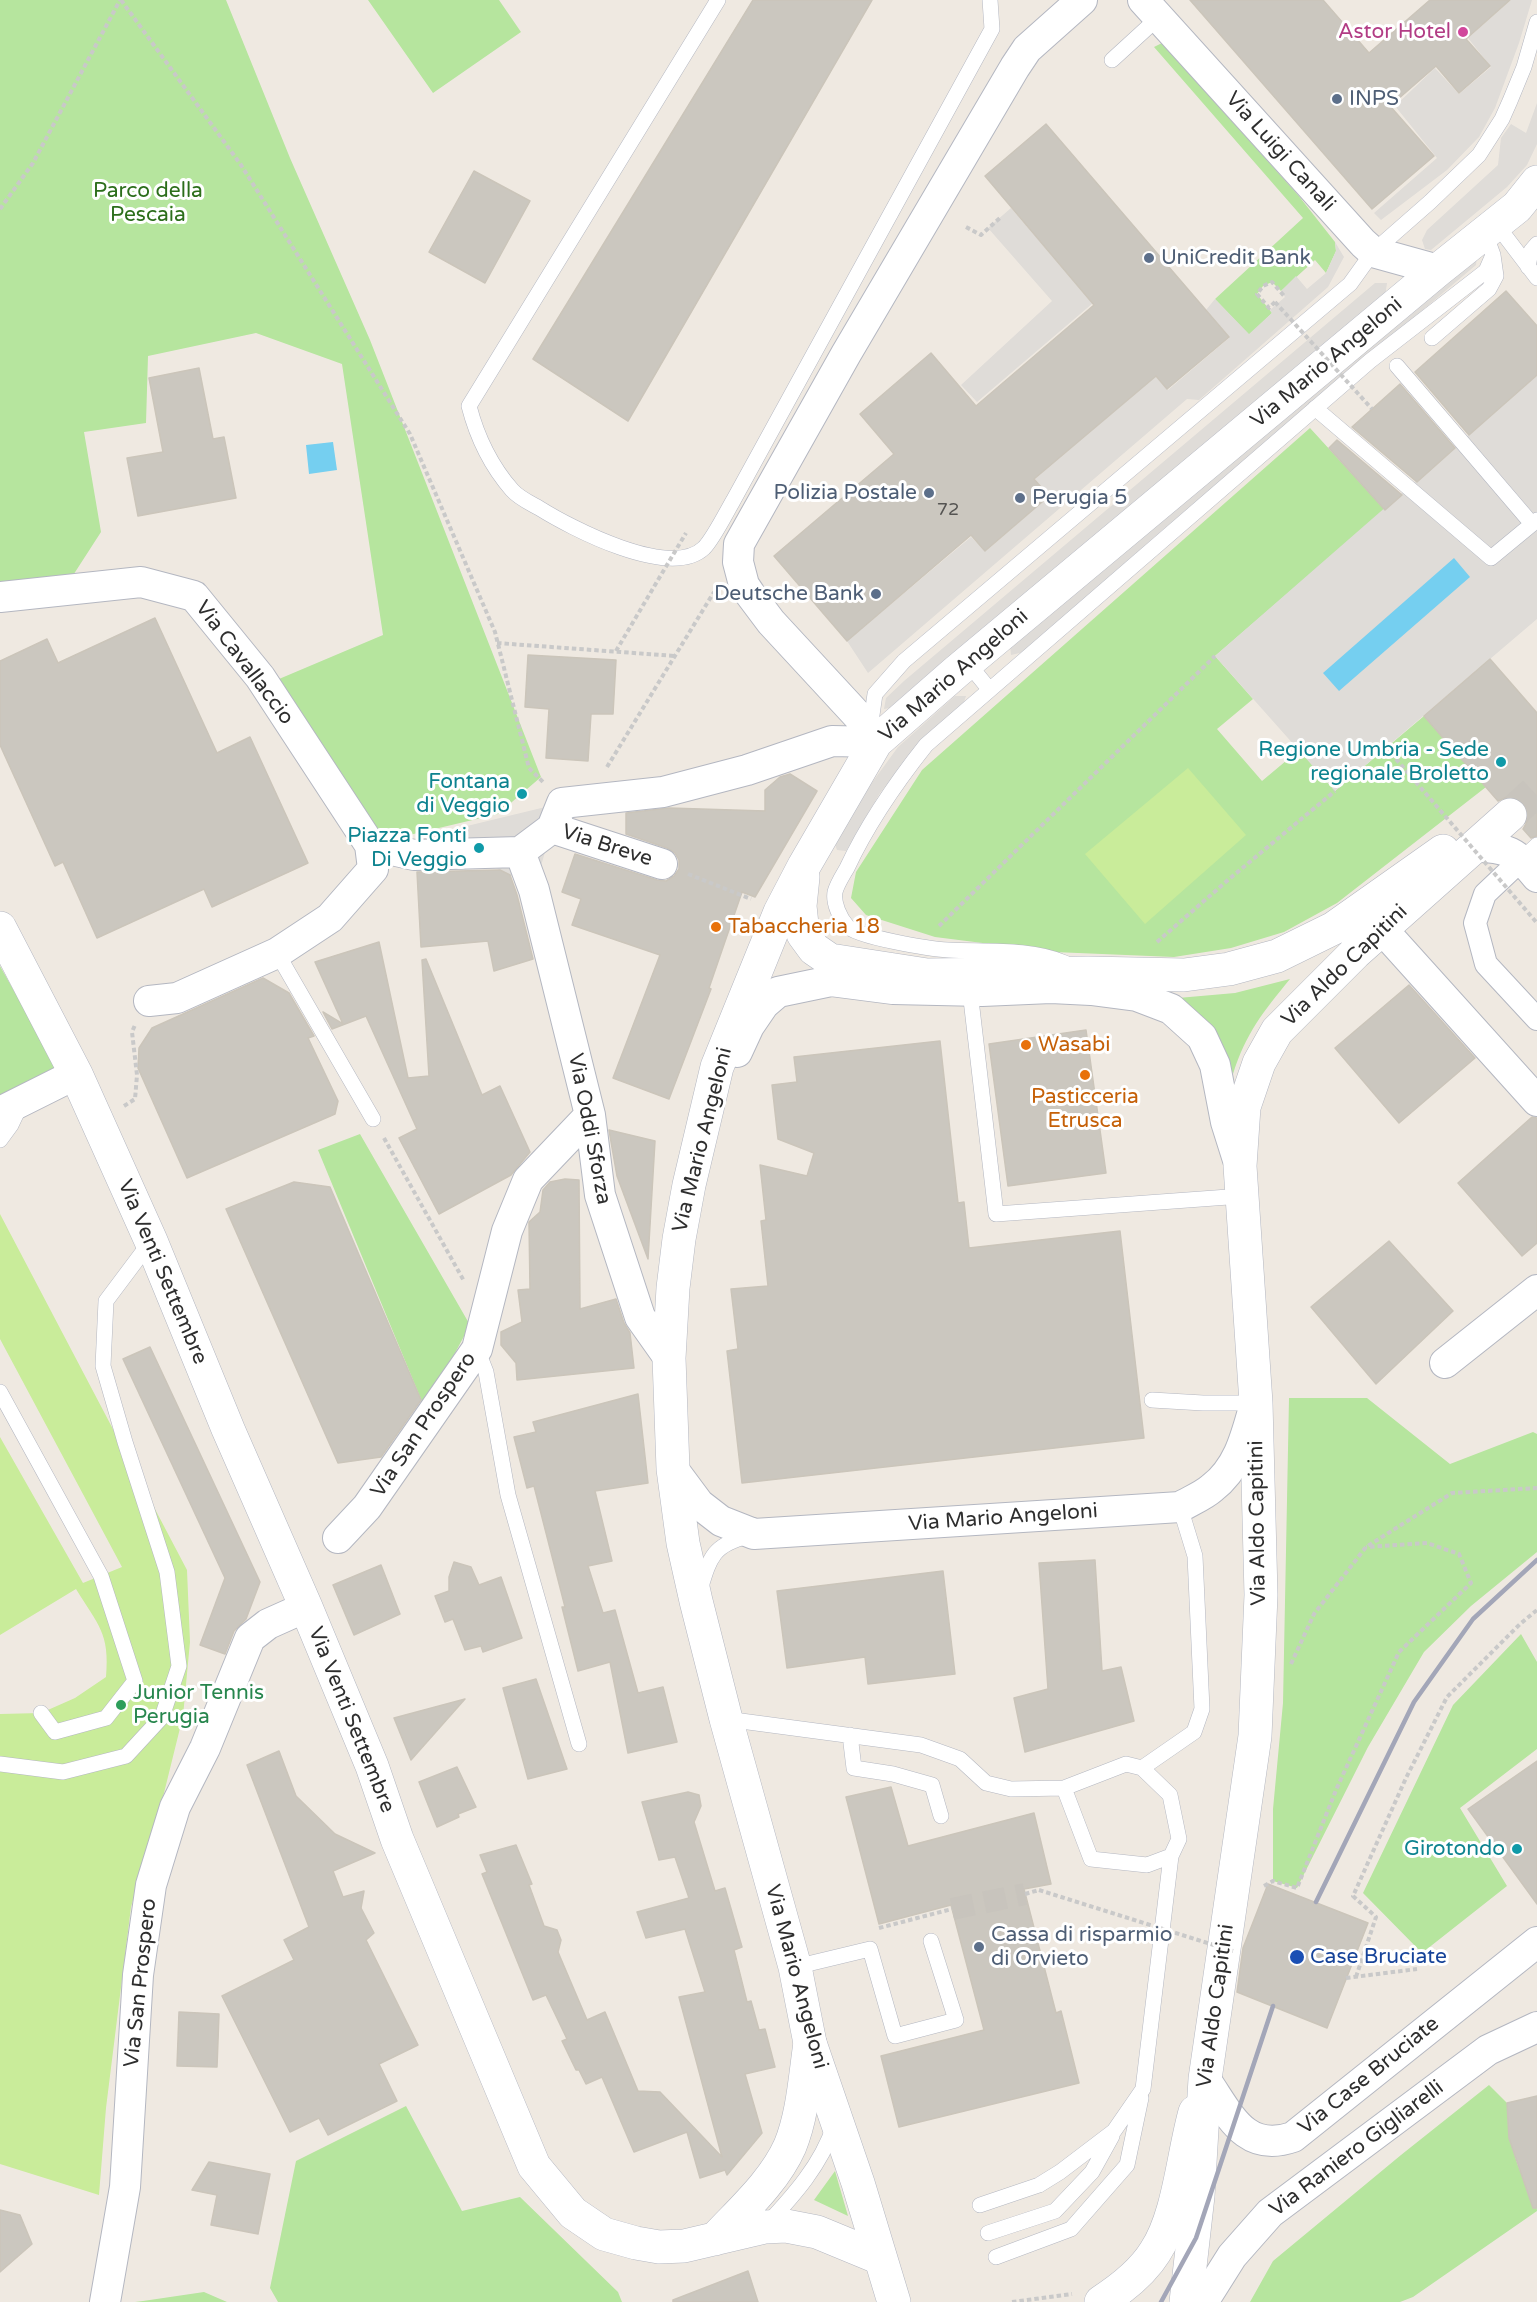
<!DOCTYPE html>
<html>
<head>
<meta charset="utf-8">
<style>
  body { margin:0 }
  canvas { display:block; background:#efe9e1 }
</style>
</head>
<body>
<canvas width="1537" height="2302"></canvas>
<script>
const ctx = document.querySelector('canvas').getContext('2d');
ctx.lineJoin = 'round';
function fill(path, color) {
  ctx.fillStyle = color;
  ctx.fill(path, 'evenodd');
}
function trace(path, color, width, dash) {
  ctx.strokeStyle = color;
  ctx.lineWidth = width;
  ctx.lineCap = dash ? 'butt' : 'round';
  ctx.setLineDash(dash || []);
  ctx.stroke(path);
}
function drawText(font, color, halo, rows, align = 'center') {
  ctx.font = font + ' "Varela Round",sans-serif';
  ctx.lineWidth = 6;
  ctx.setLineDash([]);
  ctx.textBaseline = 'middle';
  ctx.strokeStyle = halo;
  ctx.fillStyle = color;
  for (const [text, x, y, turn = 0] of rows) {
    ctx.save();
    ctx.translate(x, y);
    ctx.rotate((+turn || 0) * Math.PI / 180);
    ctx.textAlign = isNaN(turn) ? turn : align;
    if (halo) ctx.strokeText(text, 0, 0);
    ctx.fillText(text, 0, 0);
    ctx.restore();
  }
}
const green = new Path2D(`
  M 0,0 L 226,0 L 290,158 L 370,340 L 541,777 L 498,814 L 384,841 L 279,679 L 383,635 L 342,364 L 256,333 L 148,356 L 146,423 L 84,432 L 101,532 L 70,580 L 0,588 Z
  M 368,0 L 499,0 L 521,32 L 433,93 Z
  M 1162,43 L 1298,195 L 1335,242 L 1336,251 L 1326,273 L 1315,260 L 1281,291 L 1272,282 L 1263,286 L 1257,294 L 1272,313 L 1249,335 L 1215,299 L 1303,218 L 1154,47 Z
  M 1310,428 L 1385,510 L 1215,656 L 1253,699 L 1217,729 L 1262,781 L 1299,750 L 1335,791 L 1424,716 L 1486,787 L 1337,903 L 1284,932 L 1231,948 L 1174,957 L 1054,952 L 935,937 L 866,915 L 851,898 L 856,872 L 922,770 Z
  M 0,966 L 59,1071 L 0,1100 Z
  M 1290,979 C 1263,1012 1246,1033 1233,1074 C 1221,1042 1207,1017 1178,998 L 1235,993 Z
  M 360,1134 L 470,1325 L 425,1409 L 318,1150 Z
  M 1289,1398 L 1367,1398 L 1450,1464 L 1533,1432 L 1537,1434 L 1537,1552 L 1471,1606 L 1424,1652 L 1368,1747 L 1297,1888 L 1273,1881 L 1273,1809 L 1283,1703 Z
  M 1521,1634 L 1537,1662 L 1537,1749 L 1460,1808 L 1507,1886 L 1422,1953 L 1363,1893 L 1453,1705 Z
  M 1489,2085 L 1507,2103 C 1509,2128 1511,2150 1521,2173 C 1527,2188 1537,2192 1537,2211 L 1413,2297 L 1400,2302 L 1250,2302 L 1273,2261 L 1401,2155 Z
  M 406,2106 L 462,2211 L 520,2197 L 618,2292 L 622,2302 L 278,2302 L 270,2288 L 296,2161 Z
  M 835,2171 L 848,2216 L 814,2200 Z
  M 204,2292 L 227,2302 L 135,2302 L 143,2301 Z`);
const pitch = new Path2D(`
  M 1188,768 L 1246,835 L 1145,924 L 1085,854 Z
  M 0,1214 L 187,1570 L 190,1642 L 183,1716 L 163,1797 L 131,1907 L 106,2108 L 99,2195 L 0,2164 L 0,1714 L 41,1713 L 75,1698 L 106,1677 C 110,1633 98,1625 76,1589 L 0,1635 L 0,1437 L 83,1583 L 122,1567 L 0,1339 Z`);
const plaza = new Path2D(`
  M 1511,0 L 1532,0 L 1519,43 L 1495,108 L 1479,137 L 1447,170 L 1381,220 L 1374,213 L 1437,158 L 1395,106 L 1435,68 L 1459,94 L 1491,67 L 1468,38 Z
  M 1537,103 L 1537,144 L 1527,165 L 1507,187 L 1431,250 L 1425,249 L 1422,240 L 1427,230 L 1498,165 L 1501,138 L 1511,124 L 1526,133 Z
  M 1011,208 L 1093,303 L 977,402 L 961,385 L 1052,301 L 988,228 Z
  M 1335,242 L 1344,257 L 1328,287 L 1199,400 L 1187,399 L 868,673 L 847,641 L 971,537 L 986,551 L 1049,496 L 1035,479 L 1147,378 L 1156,377 L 1168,390 L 1229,338 L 1206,310 L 1215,299 L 1249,334 L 1272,313 L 1270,310 L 1285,297 L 1281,291 L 1296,276 L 1307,289 L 1326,273 L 1336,251 Z
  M 1477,257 L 1476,265 L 1161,531 L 1024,652 L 1011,655 L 1010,645 Z
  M 1375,283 L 1387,283 L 1385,297 L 901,706 L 884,709 L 886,698 L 904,681 Z
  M 1537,375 L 1537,619 L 1335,791 L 1215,656 Z
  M 955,696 L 966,696 L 963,705 L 921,740 L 880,793 L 846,851 L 837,850 L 835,844 L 871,784 L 898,747 Z
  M 562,803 L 552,828 L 534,890 L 520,880 L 492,866 L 409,840 Z`);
const water = new Path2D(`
  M 333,442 L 337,470 L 309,474 L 306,445 Z
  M 1454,558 L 1470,577 L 1339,691 L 1323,673 Z`);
const building = new Path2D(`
  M 753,0 L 872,0 L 628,421 L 533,359 Z
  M 1190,0 L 1323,0 L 1369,53 L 1430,0 L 1510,0 L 1466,39 L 1490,66 L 1459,93 L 1436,66 L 1390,106 L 1434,156 L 1372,209 Z
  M 1046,124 L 1229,337 L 1167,389 L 1156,376 L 1034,479 L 1049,496 L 985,551 L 971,535 L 847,641 L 774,556 L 894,454 L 860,414 L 931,353 L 976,406 L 1094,305 L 985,176 Z
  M 474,171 L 530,201 L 485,283 L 429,252 Z
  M 1506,291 L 1537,326 L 1537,375 L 1469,435 L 1415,372 Z
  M 199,368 L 213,439 L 224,437 L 236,498 L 138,516 L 127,458 L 163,452 L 149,378 Z
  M 1400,384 L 1455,448 L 1417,482 L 1352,427 Z
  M 1337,440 L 1402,495 L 1385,510 L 1329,448 Z
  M 155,618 L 217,753 L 250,737 L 308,863 L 212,907 L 204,889 L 97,938 L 63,862 L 55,866 L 0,745 L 0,661 L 47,639 L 58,663 Z
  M 528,655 L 616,660 L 613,714 L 591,714 L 588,761 L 546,758 L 549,709 L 525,707 Z
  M 1490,659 L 1537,713 L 1537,836 L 1531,838 L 1523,829 L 1528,820 L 1528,812 L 1524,803 L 1515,797 L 1507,797 L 1498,801 L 1424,716 Z
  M 790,774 L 817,791 L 755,897 L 742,892 L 709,988 L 711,989 L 669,1099 L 613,1078 L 660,955 L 572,925 L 581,899 L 562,892 L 575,854 L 657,880 L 666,881 L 674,876 L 679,869 L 679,860 L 675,853 L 667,848 L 626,834 L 626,813 L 669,808 L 765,811 L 765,790 L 780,777 Z
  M 500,870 L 510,875 L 517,895 L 533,959 L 494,971 L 488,941 L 421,947 L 417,872 Z
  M 379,942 L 408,1078 L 429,1076 L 422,960 L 426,959 L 482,1095 L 500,1086 L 530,1152 L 511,1175 L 439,1214 L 399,1138 L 417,1129 L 366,1016 L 332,1029 L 323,1012 L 343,1024 L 315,962 Z
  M 263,978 L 289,993 L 314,1036 L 308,1038 L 338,1101 L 335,1114 L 187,1178 L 138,1068 L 139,1048 L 152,1028 Z
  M 1409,985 L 1475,1058 L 1399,1123 L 1335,1048 Z
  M 1086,1030 L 1106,1173 L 1008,1186 L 989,1044 Z
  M 940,1041 L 958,1203 L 964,1202 L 969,1248 L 1120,1231 L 1144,1438 L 742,1483 L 727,1351 L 738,1349 L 731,1289 L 768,1286 L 761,1221 L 766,1220 L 760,1165 L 807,1176 L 814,1153 L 778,1139 L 772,1085 L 797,1082 L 794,1057 Z
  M 1532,1117 L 1537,1118 L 1537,1243 L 1522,1256 L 1458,1183 Z
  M 609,1130 L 655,1141 L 648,1259 L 617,1176 Z
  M 565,1179 L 579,1180 L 580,1309 L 616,1299 L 624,1323 L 630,1333 L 634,1368 L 517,1380 L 516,1363 L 501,1345 L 501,1332 L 522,1322 L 518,1290 L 530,1289 L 529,1222 L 540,1212 L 543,1190 L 550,1182 Z
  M 294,1182 L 330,1187 L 421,1400 L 381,1457 L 338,1463 L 226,1209 Z
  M 1389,1241 L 1453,1311 L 1376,1384 L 1311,1307 Z
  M 150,1347 L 260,1582 L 246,1619 L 234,1631 L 225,1654 L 200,1645 L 225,1578 L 123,1359 Z
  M 638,1394 L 648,1483 L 595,1491 L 612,1561 L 588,1566 L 603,1613 L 615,1610 L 638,1693 L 663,1687 L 677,1742 L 628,1753 L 610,1662 L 578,1671 L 562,1607 L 565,1607 L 534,1486 L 527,1488 L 514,1437 L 536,1432 L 533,1422 Z
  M 1095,1560 L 1102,1671 L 1121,1667 L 1134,1721 L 1025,1752 L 1014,1698 L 1048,1689 L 1039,1563 Z
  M 454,1562 L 471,1567 L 479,1585 L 501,1577 L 522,1638 L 483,1652 L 481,1646 L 465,1650 L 453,1619 L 445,1622 L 435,1596 L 449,1591 L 449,1577 Z
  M 381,1565 L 400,1614 L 354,1635 L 333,1585 Z
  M 943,1571 L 955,1674 L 868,1684 L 865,1657 L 787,1668 L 777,1591 Z
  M 536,1679 L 567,1769 L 528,1779 L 503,1688 Z
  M 465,1699 L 411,1760 L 394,1718 Z
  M 279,1751 L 296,1796 L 335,1834 L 375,1853 L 333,1871 L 343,1897 L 364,1891 L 361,1908 L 374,1933 L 366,1940 L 418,2045 L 379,2064 L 397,2101 L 328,2135 L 319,2118 L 290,2132 L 222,1996 L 294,1960 L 284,1940 L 309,1927 L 247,1765 Z
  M 1537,1761 L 1537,1904 L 1468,1809 Z
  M 457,1767 L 476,1807 L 458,1814 L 459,1817 L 437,1827 L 419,1782 Z
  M 891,1787 L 908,1846 L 1034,1813 L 1051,1884 L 1024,1889 L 1056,2013 L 1061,2011 L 1079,2083 L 899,2127 L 881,2056 L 984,2030 L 951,1905 L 879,1924 L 846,1797 Z
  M 688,1792 L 699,1795 L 701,1806 L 694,1822 L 715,1891 L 725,1888 L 742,1947 L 734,1950 L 747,2002 L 751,2001 L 759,2030 L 765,2029 L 775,2067 L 745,2074 L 762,2133 L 727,2175 L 725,2170 L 700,2178 L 687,2132 L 634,2152 L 602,2077 L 586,2084 L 579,2070 L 576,2070 L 562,2041 L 567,2039 L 546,1995 L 533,2000 L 482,1874 L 487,1872 L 480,1855 L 516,1845 L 532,1884 L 529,1885 L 544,1926 L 557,1930 L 561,1940 L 558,1952 L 587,2020 L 605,2012 L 638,2091 L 660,2092 L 722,2157 L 679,1997 L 705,1992 L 685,1929 L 646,1938 L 637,1912 L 689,1898 L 675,1857 L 659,1860 L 642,1802 Z
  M 1268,1884 L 1368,1923 L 1327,2028 L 1237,1992 L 1243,1948 Z
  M 179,2012 L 219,2014 L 217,2067 L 177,2066 Z
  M 1537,2096 L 1537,2208 L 1533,2208 L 1509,2138 L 1507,2103 Z
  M 209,2162 L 270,2174 L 258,2234 L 211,2225 L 217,2195 L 192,2190 Z
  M 0,2210 L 20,2215 L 32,2244 L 0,2272 Z
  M 748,2271 L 758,2302 L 673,2302 L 673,2300 Z`);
const pedestrianTunnel = new Path2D(`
  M 952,1909 L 1025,1894`);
const secondaryTunnel = new Path2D(`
  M 1510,815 L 1537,790`);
const path = new Path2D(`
  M 121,0 L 241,165 L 410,434 L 495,632 L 529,768 L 543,782
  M 0,209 L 33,163 L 120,0
  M 966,227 L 981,235 L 1000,218
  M 1275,302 L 1269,308 L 1257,294 L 1263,286 L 1272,282 L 1285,297
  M 497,643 L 675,656
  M 616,651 L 658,580
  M 1387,748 L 1396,759
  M 607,767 L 714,592
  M 688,874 L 751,899
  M 939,926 L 1215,656
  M 1157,942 L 1228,880 L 1335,791
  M 124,1106 L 135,1099 L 137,1075 L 132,1032 L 135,1025
  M 384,1138 L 464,1281
  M 1291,1664 L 1314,1614 L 1366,1547 L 1452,1493 L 1537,1488
  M 1264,1886 L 1273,1881 L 1297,1888 L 1336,1790 L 1399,1652 L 1471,1583 L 1459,1554 L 1427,1543 L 1366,1547
  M 1025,1894 L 1039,1890
  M 879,1928 L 952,1909
  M 1356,1977 L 1376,1917 L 1353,1896 L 1406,1778 L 1447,1697 L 1520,1624 L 1537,1610
  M 1346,1978 L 1417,1969
  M 1012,2302 L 1072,2294`);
const service = new Path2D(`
  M 718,0 L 469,406 C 477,437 491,466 512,490 C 519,498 530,503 539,508 C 571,528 670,580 704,548 C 713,539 726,513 733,501 L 992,29 L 990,0
  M 1112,60 L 1159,17
  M 1496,224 L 1537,278
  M 1528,267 L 1531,251 L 1537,244
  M 1432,338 L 1489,289 L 1496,276 L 1493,255
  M 1397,366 L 1532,524
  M 1315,408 L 1491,558 L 1537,520
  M 967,662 L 989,689
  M 870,729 L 875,694 L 904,661 L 1350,284 L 1373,252 L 1430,202 L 1479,155 L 1502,119 L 1510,101 L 1524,67 L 1537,22
  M 1522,859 L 1537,845
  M 277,953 L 373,1119
  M 1065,963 C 1030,948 985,952 948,950 C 931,949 856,937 847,926 C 840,918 833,903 835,892 C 837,884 843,875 847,868 C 868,823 895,784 926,745 L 1370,361 L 1486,271 L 1493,255 L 1485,233
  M 970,991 L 996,1214 L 1242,1196
  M 0,1140 L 11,1125 L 20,1106
  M 477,1349 L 486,1372 L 508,1495 L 579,1744
  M 0,1392 L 101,1576 L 135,1681 L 106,1718 L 55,1732 L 41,1713
  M 1152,1400 L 1203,1403 L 1256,1403
  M 700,1590 C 710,1557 713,1545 748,1536
  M 726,1719 L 921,1745 L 960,1759 L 986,1783 L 1011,1789 L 1064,1788 L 1126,1764 L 1142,1768 L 1170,1795 L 1179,1839 L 1171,1856 L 1143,2089 L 1114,2131 L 1060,2172 L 1039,2185 L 980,2205
  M 850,1735 L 854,1768 L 893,1774 L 932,1785 L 941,1816
  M 0,1764 L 63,1772 L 126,1756 L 162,1717 L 179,1666 L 167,1572 L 125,1442 L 103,1366 L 106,1301 L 151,1241
  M 1142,1768 L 1194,1732 L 1202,1709 L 1195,1556 L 1180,1507
  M 1064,1788 L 1091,1859 L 1147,1865 L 1171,1856
  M 795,1967 L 870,1949 L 895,2036 L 956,2020 L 931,1941
  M 767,2224 C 794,2195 821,2165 834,2126
  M 988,2233 L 1055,2211 L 1092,2172 L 1112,2136
  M 996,2257 L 1071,2229 L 1127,2165 L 1141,2098`);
const pedestrian = new Path2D(`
  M 1522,859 L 1485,894 L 1475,923 L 1486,964 L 1537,1019`);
const minor = new Path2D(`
  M 1143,0 L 1363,243 L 1373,252 L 1438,270
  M 0,597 L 141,582 L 194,596 L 260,677 L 370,845 L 373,869 L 330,918 L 277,953 L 177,998 L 149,1001
  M 552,828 L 662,864
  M 370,845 L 414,855 L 520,852 L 534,890 L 590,1115 L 600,1195 L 640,1317 L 669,1358
  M 1474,847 C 1505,846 1518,853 1537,877
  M 520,852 L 552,828 L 562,803 L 663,792 L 747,770 L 832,741 L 876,742 L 870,729 L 771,622 L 750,594 L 744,585 L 738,562 L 739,544 L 846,354 L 1015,67 L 1027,49 L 1082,0
  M 1382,929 L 1537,1101
  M 737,1052 L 749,1026 L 764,1004 L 778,992 L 831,981 L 893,989 L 982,991 L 1051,988 L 1091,990 L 1137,996 L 1171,1009 L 1202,1037 L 1215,1065 L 1226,1122 L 1238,1160
  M 0,1112 L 76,1074
  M 1445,1363 L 1537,1290
  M 673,1469 L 699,1504 L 721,1521 L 754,1534 L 1180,1507 C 1190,1501 1203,1496 1212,1488 C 1237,1469 1245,1440 1253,1411
  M 338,1538 L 367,1507 L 477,1349 L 507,1231 L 528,1180 L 590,1115
  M 1205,2079 C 1229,2113 1244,2154 1293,2137 L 1537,1942
  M 105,2302 L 125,2187 L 138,1975 L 151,1885 L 175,1807 L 205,1748 L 250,1638 L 268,1624 L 306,1607
  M 1203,2302 L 1232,2256 L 1270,2213 L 1488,2050 L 1537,2027`);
const tertiary = new Path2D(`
  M 0,928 L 76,1074 L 151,1241 L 228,1429 L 306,1607 L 372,1766 L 397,1839 L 534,2166 L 573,2213 L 604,2234 L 636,2243 L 659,2247 L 684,2246 L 765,2227 L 786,2226 L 817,2232 L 880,2258
  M 715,2239 C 741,2211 774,2182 790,2146 C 803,2114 805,2077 810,2043
  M 1101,2302 C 1121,2289 1142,2273 1155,2252 C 1179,2216 1183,2154 1195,2112`);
const secondary = new Path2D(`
  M 803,877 L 800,906 L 803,934 L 814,949 L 830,960 L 927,975 L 1088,973 L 1184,975 L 1229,969 L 1277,956 L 1334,928 L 1443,851
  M 894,2302 L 858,2183 L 810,2043 L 795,1967 L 726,1719 L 696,1601 L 683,1543 L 673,1469 L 669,1358 L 673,1288 L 679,1239 L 689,1185 L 717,1067 L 780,912 L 804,866 L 876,742 L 956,672 L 1438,270 L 1517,207 L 1537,182
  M 1186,2302 L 1198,2196 L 1205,2079 L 1255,1736 L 1261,1595 L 1256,1403 L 1240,1166 L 1244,1107 L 1259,1063 L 1277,1031 L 1355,953 L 1510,815`);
const rail = new Path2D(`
  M 1316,1902 L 1414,1702 L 1473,1619 L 1537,1560
  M 1161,2302 L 1196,2238 L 1273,2006`);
const pathBridge = new Path2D(`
  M 1275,302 L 1372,409
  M 658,580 L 686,533
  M 1396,759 L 1537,923
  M 1039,1890 L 1233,1951`);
const markers = [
  [1463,32,6,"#d1479c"],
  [1337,99,6,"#5c6f8a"],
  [1149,258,6,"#5c6f8a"],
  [929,493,6,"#5c6f8a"],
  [1020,498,6,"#5c6f8a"],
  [876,594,6,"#5c6f8a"],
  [1501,762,6,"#0f9aa8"],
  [522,794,6,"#0f9aa8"],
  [479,848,6,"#0f9aa8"],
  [716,927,6,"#e8710a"],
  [1026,1045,6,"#e8710a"],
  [1085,1075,6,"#e8710a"],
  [121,1705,6,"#2e9e5b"],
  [1517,1849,6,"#0f9aa8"],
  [979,1947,6,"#5c6f8a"],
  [1297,1957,8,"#1a4fb4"]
];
const numberNames = [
  ["72",948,510]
];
const hotelNames = [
  ["Astor Hotel",1451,32]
];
const serviceNames = [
  ["INPS",1349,99],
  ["UniCredit Bank",1161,258],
  ["Polizia Postale",917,493,"right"],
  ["Perugia 5",1032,498],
  ["Deutsche Bank",864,594,"right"],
  ["Cassa di risparmio",991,1935],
  ["di Orvieto",991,1959]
];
const streetNames = [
  ["Via Luigi Canali",1280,152,48],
  ["Via Mario Angeloni",1327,363,-40],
  ["Via Cavallaccio",244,663,53],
  ["Via Mario Angeloni",954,676,-41],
  ["Via Breve",607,846,18],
  ["Via Aldo Capitini",1345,966,-44],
  ["Via Oddi Sforza",589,1129,79],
  ["Via Mario Angeloni",703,1140,-76],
  ["Via Venti Settembre",162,1272,67],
  ["Via San Prospero",424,1425,-56],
  ["Via Mario Angeloni",1003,1518,-4],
  ["Via Aldo Capitini",1258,1523,-91],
  ["Via Venti Settembre",351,1720,68],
  ["Via Mario Angeloni",796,1977,75],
  ["Via San Prospero",141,1983,-84],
  ["Via Aldo Capitini",1216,2006,-82],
  ["Via Case Bruciate",1369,2076,-39],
  ["Via Raniero Gigliarelli",1357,2149,-37]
];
const parkNames = [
  ["Parco della",148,191],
  ["Pescaia",148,215]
];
const cultureNames = [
  ["Regione Umbria - Sede",1489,750],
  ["regionale Broletto",1489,774],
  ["Fontana",510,782],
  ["di Veggio",510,806],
  ["Piazza Fonti",467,836],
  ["Di Veggio",467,860],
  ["Girotondo",1505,1849]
];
const foodNames = [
  ["Tabaccheria 18",728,927],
  ["Wasabi",1038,1045],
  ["Pasticceria",1085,1097,"center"],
  ["Etrusca",1085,1121,"center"]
];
const leisureNames = [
  ["Junior Tennis",133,1693],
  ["Perugia",133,1717]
];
const transitNames = [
  ["Case Bruciate",1310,1957]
];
fill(green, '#b6e59e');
fill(pitch, '#c9ec9a');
fill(plaza, '#dfdcd8');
fill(water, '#75cff0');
fill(building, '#cbc7bf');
trace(building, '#cbc5ba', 1.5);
trace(pedestrianTunnel, '#c8c4bd', 22, [22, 11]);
trace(secondaryTunnel, '#c8c4bd', 33, [33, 16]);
trace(service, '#b4b7c1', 16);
trace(pedestrian, '#b4b7c1', 24);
trace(minor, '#b4b7c1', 32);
trace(tertiary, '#b4b7c1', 34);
trace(secondary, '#b4b7c1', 34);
trace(path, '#c9c9c9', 4, [4.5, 3]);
trace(service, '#fff', 15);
trace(pedestrian, '#fff', 22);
trace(minor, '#fff', 30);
trace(tertiary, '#fff', 33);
trace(secondary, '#fff', 33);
trace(rail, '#a3a6b8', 4.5);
trace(pathBridge, '#c9c9c9', 4, [4.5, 3]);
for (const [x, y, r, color] of markers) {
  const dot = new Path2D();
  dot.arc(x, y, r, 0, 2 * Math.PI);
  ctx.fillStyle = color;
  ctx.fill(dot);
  trace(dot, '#fff', 2);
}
drawText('18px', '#555452', null, numberNames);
drawText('21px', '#b23c85', '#fff', hotelNames, 'right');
drawText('21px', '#4e5e75', '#fff', serviceNames, 'left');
drawText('21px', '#2e2e2e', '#fff', streetNames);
drawText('21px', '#2c6e1b', '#fff', parkNames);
drawText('21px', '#0d838f', '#fff', cultureNames, 'right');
drawText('21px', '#c56008', '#fff', foodNames, 'left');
drawText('21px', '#27864d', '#fff', leisureNames, 'left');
drawText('21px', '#164399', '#fff', transitNames, 'left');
</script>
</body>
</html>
